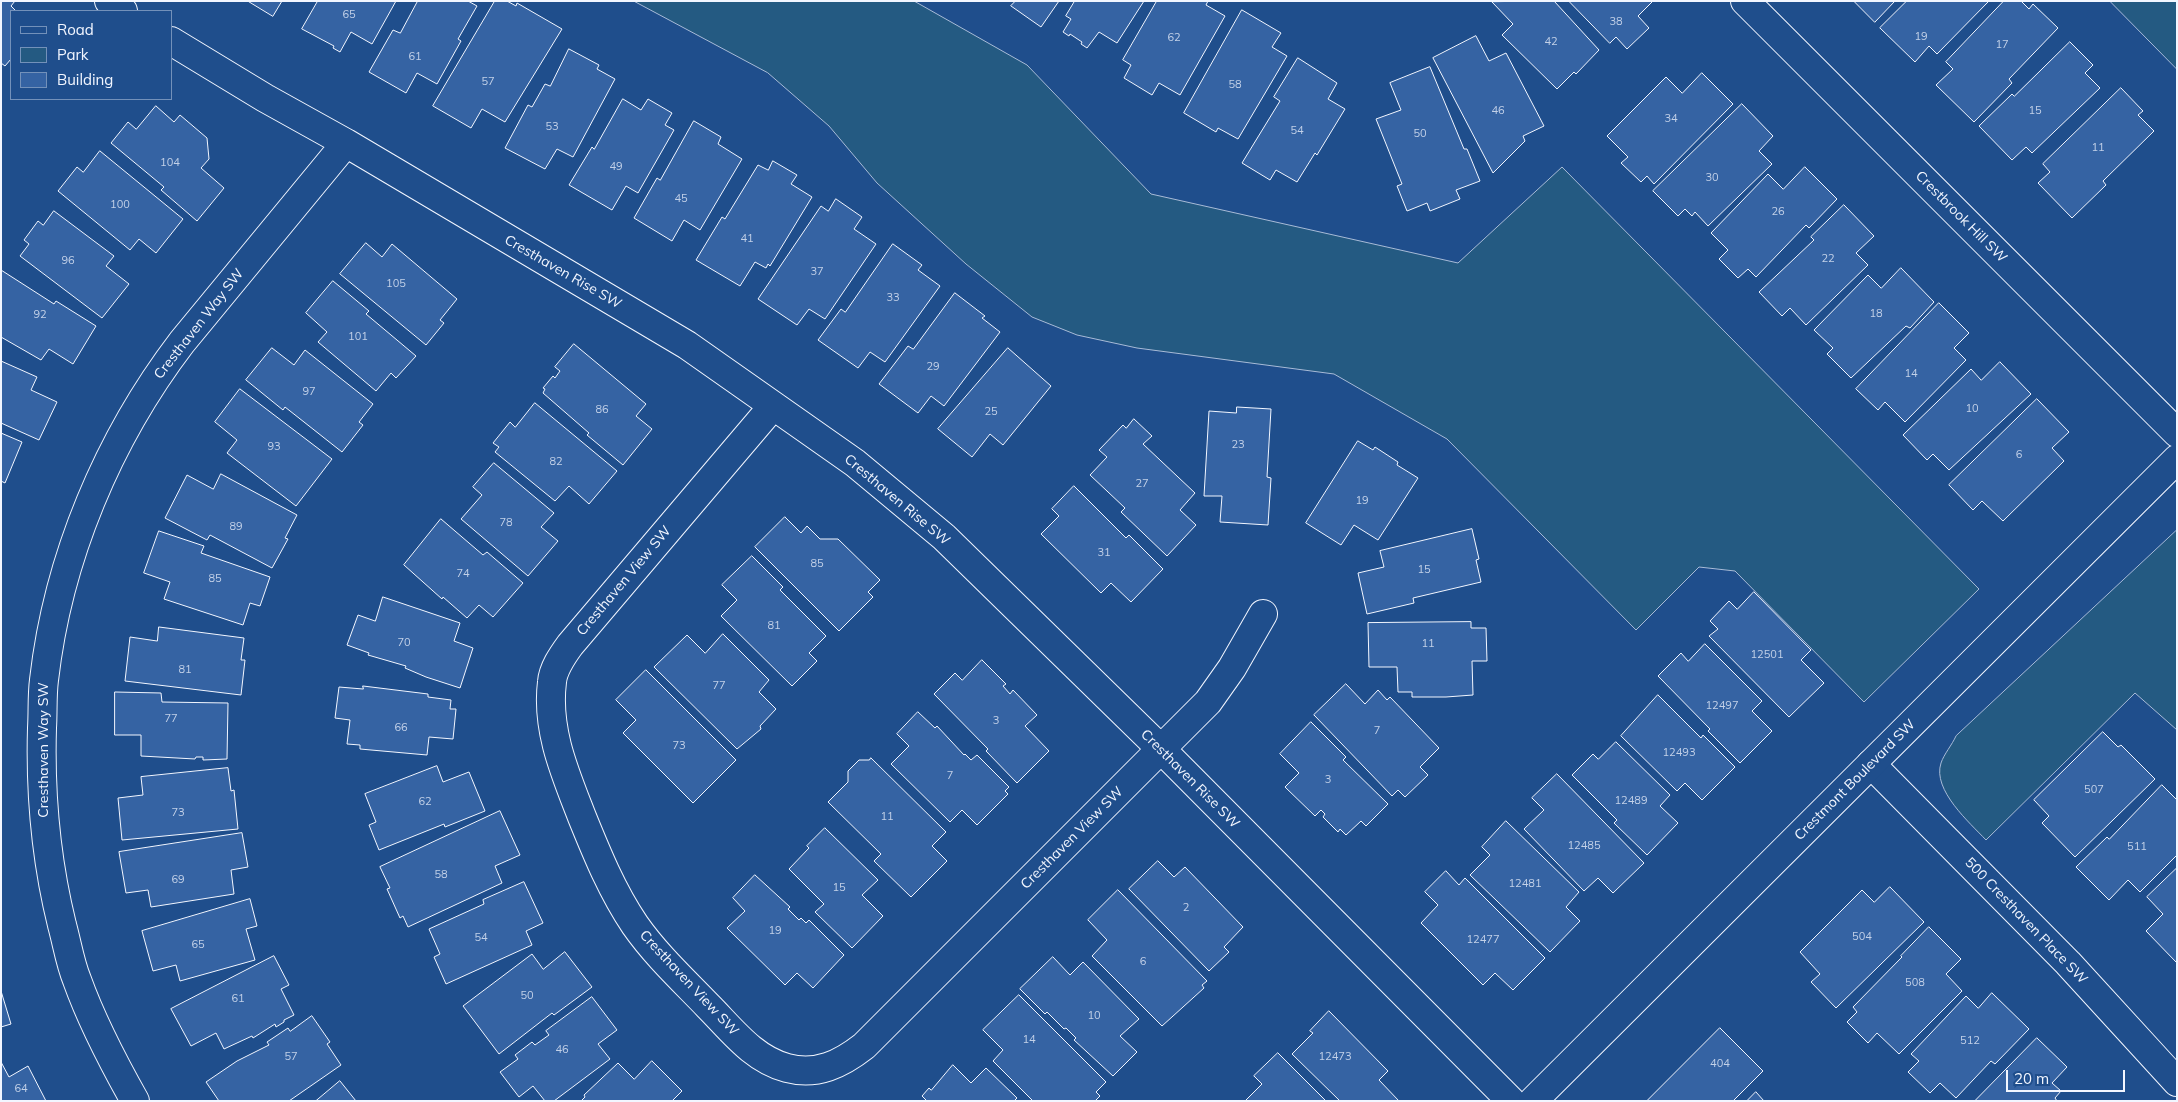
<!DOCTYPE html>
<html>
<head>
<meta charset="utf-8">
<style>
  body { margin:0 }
  #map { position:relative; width:2178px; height:1102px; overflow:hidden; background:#1f4e8c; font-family:Mulish,sans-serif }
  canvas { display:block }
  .frame { position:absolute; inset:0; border:2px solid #f2f6ff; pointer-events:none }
  .legend { position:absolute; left:10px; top:10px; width:162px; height:90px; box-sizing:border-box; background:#1f4e8c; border:1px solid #7391ba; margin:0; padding:6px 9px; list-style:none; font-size:15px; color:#f2f6ff }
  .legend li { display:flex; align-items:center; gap:10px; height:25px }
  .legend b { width:25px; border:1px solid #7391ba }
  .scale { position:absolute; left:2006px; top:1070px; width:119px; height:22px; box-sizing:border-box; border:2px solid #f2f6ff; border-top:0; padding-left:6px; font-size:15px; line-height:18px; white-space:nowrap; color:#f2f6ff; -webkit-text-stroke:4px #1f4e8c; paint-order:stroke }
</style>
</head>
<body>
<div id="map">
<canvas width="2178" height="1102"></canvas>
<div class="frame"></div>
<ul class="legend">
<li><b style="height:6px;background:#1f4e8c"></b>Road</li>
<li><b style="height:14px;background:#245a82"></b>Park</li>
<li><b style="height:14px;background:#3563a3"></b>Building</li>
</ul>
<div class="scale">20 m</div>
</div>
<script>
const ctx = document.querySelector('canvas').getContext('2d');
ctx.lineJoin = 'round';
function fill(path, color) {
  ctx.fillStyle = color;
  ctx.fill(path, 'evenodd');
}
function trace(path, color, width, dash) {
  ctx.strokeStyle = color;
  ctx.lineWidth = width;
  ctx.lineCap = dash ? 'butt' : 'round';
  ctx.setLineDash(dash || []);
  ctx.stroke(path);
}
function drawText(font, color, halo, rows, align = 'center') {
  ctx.font = font + ' Mulish,sans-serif';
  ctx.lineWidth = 4;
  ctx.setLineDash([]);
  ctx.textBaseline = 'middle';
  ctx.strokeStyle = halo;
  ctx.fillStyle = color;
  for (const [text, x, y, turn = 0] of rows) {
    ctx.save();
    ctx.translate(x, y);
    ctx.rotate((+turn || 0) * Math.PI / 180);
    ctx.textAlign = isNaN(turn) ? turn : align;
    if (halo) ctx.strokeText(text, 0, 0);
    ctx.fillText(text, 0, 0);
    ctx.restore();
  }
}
const green = new Path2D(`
  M 634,1 L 914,1 L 1027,65 L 1151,194 L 1458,263 L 1562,167 L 1979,589 L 1864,702 L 1735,571 L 1699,567 L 1636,630 L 1447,439 L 1334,374 L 1137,348 L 1077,335 L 1032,317 L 966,264 L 877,183 L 829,126 L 768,73 Z
  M 2110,1 L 2177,1 L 2177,69 Z
  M 2177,530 L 2177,730 L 2135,693 L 1986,840 C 1970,823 1932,790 1941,763 C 1944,754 1952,745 1956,736 Z`);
const building = new Path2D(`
  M 1,1 L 15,1 L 11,6 L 16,11 L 11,11 L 11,59 L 5,66 L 1,63 Z
  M 248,1 L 282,1 L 273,16 Z
  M 318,1 L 396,1 L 372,44 L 351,32 L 340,52 L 333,48 L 334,46 L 302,29 Z
  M 418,1 L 468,1 L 477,6 L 458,39 L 461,41 L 437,84 L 417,73 L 406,93 L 369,72 L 393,30 L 400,33 Z
  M 495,1 L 507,1 L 516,6 L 517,3 L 562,29 L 505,122 L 482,109 L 471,128 L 433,106 Z
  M 1015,1 L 1014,1 L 1059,1 L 1041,27 L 1011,6 Z
  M 1075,1 L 1144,1 L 1117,43 L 1099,32 L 1087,48 L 1081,44 L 1082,42 L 1070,34 L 1069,36 L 1063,32 L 1071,19 L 1066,16 Z
  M 1157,1 L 1208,1 L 1206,5 L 1225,16 L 1180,95 L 1159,83 L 1152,95 L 1124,78 L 1131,65 L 1123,60 Z
  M 1554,1 L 1599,50 L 1576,74 L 1574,72 L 1557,89 L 1502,35 L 1513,24 L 1492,2 Z
  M 1569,1 L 1653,1 L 1638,16 L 1649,28 L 1627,49 L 1616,37 L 1610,43 Z
  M 1854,1 L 1895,1 L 1875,22 Z
  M 1907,1 L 1989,1 L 1937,54 L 1929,46 L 1915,62 L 1880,28 Z
  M 2004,1 L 2021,1 L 2029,9 L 2033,4 L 2058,28 L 2009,79 L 2012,83 L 1974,122 L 1936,85 L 1953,69 L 1946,62 Z
  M 1242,10 L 1281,33 L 1272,47 L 1287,56 L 1238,139 L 1218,128 L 1216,132 L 1184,113 Z
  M 1476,36 L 1489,61 L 1506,53 L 1544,126 L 1523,136 L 1525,141 L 1493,173 L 1433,58 Z
  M 2070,42 L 2093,65 L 2085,73 L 2100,88 L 2032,153 L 2026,147 L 2012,160 L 1979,126 L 2012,94 L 2014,96 Z
  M 569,49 L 599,65 L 597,69 L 615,79 L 573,157 L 557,149 L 545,169 L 505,148 L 528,105 L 532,107 L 545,84 L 550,86 Z
  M 1298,58 L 1337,83 L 1328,99 L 1345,109 L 1317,155 L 1315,153 L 1297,182 L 1276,170 L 1270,180 L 1242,163 L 1280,101 L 1274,97 Z
  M 1430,67 L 1464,149 L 1467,149 L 1480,181 L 1456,190 L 1460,199 L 1430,211 L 1427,203 L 1407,211 L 1397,186 L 1402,184 L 1376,119 L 1401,110 L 1390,83 Z
  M 1702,73 L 1733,104 L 1654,184 L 1647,176 L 1641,182 L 1621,163 L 1628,157 L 1607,136 L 1666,77 L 1682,93 Z
  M 2121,88 L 2143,111 L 2138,115 L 2154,131 L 2103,181 L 2106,185 L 2072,218 L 2038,183 L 2050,172 L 2043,164 Z
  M 623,99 L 641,110 L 648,99 L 672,113 L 665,125 L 674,130 L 638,193 L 626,186 L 612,210 L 569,185 L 592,147 L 594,149 Z
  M 1742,104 L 1773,136 L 1759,151 L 1772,164 L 1708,226 L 1695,212 L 1692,216 L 1685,209 L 1678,216 L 1653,191 Z
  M 156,106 L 174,122 L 180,115 L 207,138 L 209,159 L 201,168 L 224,188 L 197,221 L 161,190 L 164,187 L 111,143 L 128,122 L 136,129 Z
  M 694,121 L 721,137 L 718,144 L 742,159 L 700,230 L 684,220 L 672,241 L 634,218 L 657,178 L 660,180 Z
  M 100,151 L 183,219 L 156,253 L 139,239 L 130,250 L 58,191 L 77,167 L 83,172 Z
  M 773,161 L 797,175 L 791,184 L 812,197 L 770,266 L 768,264 L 766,268 L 755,262 L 740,286 L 696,260 L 722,217 L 725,219 L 758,165 L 768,170 Z
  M 1805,167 L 1837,199 L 1809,228 L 1806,225 L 1756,277 L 1748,269 L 1738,278 L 1719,259 L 1728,250 L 1711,233 L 1768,174 L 1783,189 Z
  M 836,199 L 862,217 L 854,229 L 876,244 L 825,319 L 809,309 L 797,325 L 758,299 L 821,206 L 828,211 Z
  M 1844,205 L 1874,236 L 1856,253 L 1868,265 L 1806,325 L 1790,308 L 1782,316 L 1759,292 L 1814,240 L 1811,237 Z
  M 54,211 L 114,256 L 106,266 L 129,284 L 102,318 L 20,256 L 29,244 L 24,240 L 38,221 L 43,225 Z
  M 366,243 L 382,257 L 392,244 L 457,299 L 440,320 L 444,323 L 426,345 L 340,274 Z
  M 893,244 L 922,265 L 918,270 L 940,286 L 885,362 L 870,352 L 858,368 L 818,340 L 841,309 L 845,312 Z
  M 1901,268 L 1934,302 L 1910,328 L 1906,326 L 1851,378 L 1827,354 L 1833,348 L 1814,330 L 1868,275 L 1881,288 Z
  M 1,270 L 54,304 L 56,301 L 96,326 L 73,364 L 49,349 L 41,360 L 1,337 Z
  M 333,281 L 369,311 L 366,314 L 416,356 L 396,378 L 391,373 L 376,391 L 318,342 L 327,332 L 306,313 Z
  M 955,293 L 985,316 L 982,318 L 1000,332 L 944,406 L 931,396 L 918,413 L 879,384 L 908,346 L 913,349 Z
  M 1939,303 L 1969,333 L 1954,348 L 1966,360 L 1905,422 L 1885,402 L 1878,410 L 1856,389 Z
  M 574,344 L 646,404 L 636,416 L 652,429 L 623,465 L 587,435 L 589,433 L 543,393 L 545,389 L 543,388 L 553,376 L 555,378 L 560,371 L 555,367 Z
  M 272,348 L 294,365 L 305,350 L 373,404 L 359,422 L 363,425 L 342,452 L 285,407 L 283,410 L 246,380 Z
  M 1008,348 L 1051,386 L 1003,445 L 990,434 L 972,457 L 938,429 Z
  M 1,361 L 37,377 L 31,390 L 57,402 L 39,440 L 1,423 Z
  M 2000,362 L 2031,394 L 1949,470 L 1933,454 L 1927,460 L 1903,435 L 1971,369 L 1981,380 Z
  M 240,389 L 332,459 L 296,506 L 227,453 L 237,440 L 215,422 Z
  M 2037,399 L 2069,432 L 2052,448 L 2064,461 L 2003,521 L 1982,501 L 1973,510 L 1949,485 Z
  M 535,403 L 617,471 L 589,504 L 569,486 L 555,501 L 495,452 L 499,447 L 493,443 L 510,422 L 515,427 Z
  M 1237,407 L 1271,409 L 1267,477 L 1271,478 L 1268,525 L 1220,522 L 1222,496 L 1204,496 L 1209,411 L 1236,413 Z
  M 1134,419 L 1152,436 L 1143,444 L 1195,493 L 1180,510 L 1196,525 L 1167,556 L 1121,512 L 1125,508 L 1090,475 L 1107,457 L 1099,450 L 1123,425 L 1126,428 Z
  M 1,433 L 22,442 L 5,483 L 1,481 Z
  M 1358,441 L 1373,450 L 1375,447 L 1398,462 L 1397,465 L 1418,478 L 1378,540 L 1354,525 L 1341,545 L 1306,523 Z
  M 494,463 L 554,513 L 541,527 L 558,541 L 528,576 L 461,519 L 482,495 L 473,487 Z
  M 221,474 L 297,515 L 285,538 L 288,539 L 272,568 L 210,535 L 207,540 L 165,518 L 187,475 L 213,489 Z
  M 1074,486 L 1126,538 L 1129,535 L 1163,569 L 1131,602 L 1111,583 L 1101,593 L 1041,534 L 1059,516 L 1052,509 Z
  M 785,517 L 801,533 L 807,526 L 820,539 L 838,539 L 880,580 L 868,592 L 873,597 L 839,631 L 755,547 Z
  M 441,519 L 483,555 L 487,552 L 523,583 L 493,617 L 479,605 L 467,618 L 443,597 L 442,599 L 404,565 Z
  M 1472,529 L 1479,559 L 1476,560 L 1481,582 L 1413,598 L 1414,603 L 1367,614 L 1358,573 L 1384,567 L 1380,551 Z
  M 159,531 L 204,546 L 201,553 L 270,577 L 260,606 L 250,603 L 243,625 L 164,599 L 170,582 L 144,573 Z
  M 752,556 L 783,587 L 780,590 L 826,636 L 809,653 L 817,661 L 792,686 L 721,616 L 737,600 L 722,585 Z
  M 1754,592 L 1811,650 L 1801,660 L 1824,683 L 1789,717 L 1709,636 L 1718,629 L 1710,621 L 1729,601 L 1737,609 Z
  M 383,597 L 460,623 L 454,641 L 473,648 L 460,688 L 426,677 L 405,668 L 406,666 L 368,655 L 369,653 L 347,645 L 358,615 L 375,621 Z
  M 1471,622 L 1471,628 L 1486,628 L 1487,661 L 1472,661 L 1473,695 L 1446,697 L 1412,697 L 1412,692 L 1398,692 L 1397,667 L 1369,667 L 1368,623 Z
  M 159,627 L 244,638 L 241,660 L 245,660 L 241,695 L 125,681 L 130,637 L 157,641 Z
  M 723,634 L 769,680 L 759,692 L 776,709 L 760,726 L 761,729 L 737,749 L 654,667 L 687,635 L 705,653 Z
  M 1705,644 L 1762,701 L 1752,711 L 1772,731 L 1740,763 L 1708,731 L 1710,729 L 1658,676 L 1681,653 L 1688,661 Z
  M 982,660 L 1006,684 L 1003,686 L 1010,694 L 1013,690 L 1037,715 L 1025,726 L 1049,751 L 1017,783 L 986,751 L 988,749 L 934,694 L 955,673 L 962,680 Z
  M 646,670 L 736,760 L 693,803 L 623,733 L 636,720 L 616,700 Z
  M 1346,684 L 1365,704 L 1378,690 L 1387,700 L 1390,697 L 1439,748 L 1420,767 L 1428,775 L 1405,797 L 1398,790 L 1392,796 L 1314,715 Z
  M 363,686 L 428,694 L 428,697 L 451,700 L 450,709 L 456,709 L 453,739 L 429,737 L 427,755 L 360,749 L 360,745 L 347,744 L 350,720 L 335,718 L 339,687 L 363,689 Z
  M 115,692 L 161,693 L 162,702 L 228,703 L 227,759 L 203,760 L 203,757 L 196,757 L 195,759 L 141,756 L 141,735 L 115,735 Z
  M 1658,695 L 1701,738 L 1703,735 L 1735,767 L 1702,800 L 1685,783 L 1677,791 L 1621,736 Z
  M 918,712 L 935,728 L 937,726 L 964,755 L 965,754 L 971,760 L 977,755 L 1009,787 L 1005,791 L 1008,794 L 977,825 L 962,810 L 950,822 L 891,764 L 909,746 L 897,734 Z
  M 1311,722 L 1346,757 L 1343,760 L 1388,804 L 1366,826 L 1361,821 L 1346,835 L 1340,829 L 1338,832 L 1323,817 L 1325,814 L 1321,810 L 1315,816 L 1285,787 L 1299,773 L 1280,754 Z
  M 2103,732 L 2118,747 L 2121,745 L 2155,779 L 2075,857 L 2042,823 L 2049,816 L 2034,800 Z
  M 1616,742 L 1670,795 L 1660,806 L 1678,823 L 1647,855 L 1614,823 L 1617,820 L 1572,775 L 1593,754 L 1598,759 Z
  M 871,758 L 946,832 L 932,846 L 947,861 L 911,897 L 874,861 L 881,854 L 828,802 L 848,782 L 848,771 L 859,760 L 869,760 Z
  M 437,766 L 443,782 L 469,772 L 485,811 L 445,827 L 444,824 L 379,850 L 369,825 L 376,822 L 365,794 Z
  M 228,768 L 231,791 L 234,790 L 238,829 L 122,840 L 118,798 L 143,795 L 141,777 Z
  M 1557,774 L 1644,863 L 1613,893 L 1598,878 L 1584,891 L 1524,829 L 1544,810 L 1532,798 Z
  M 2162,785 L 2177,800 L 2177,855 L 2140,892 L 2128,880 L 2109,900 L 2076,867 L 2107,837 L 2109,839 Z
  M 500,811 L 520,855 L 495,866 L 502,883 L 408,927 L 403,916 L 400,918 L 387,889 L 390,888 L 380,867 Z
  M 1506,821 L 1579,892 L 1566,907 L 1580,921 L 1550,952 L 1470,875 L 1490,855 L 1482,847 Z
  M 825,828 L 878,880 L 862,895 L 883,916 L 852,948 L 815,912 L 824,904 L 789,869 L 809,848 L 807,846 Z
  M 242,833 L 248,867 L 231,870 L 234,894 L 151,907 L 148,890 L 126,893 L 119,852 Z
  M 1158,861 L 1174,877 L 1185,867 L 1243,927 L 1224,947 L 1229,952 L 1209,971 L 1129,889 Z
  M 2177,868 L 2177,961 L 2176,962 L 2146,931 L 2163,914 L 2147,897 Z
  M 1446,871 L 1459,885 L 1465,878 L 1545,958 L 1513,990 L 1495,973 L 1483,985 L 1421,923 L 1438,905 L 1425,892 Z
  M 755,875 L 790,907 L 788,909 L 799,920 L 801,918 L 806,923 L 809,920 L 844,955 L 813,988 L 797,973 L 785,985 L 727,928 L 745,911 L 733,898 Z
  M 524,882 L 543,923 L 526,931 L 532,945 L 446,984 L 434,957 L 440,954 L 429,929 L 484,904 L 483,900 Z
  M 1890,887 L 1924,922 L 1836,1008 L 1811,982 L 1820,974 L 1800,952 L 1862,890 L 1874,902 Z
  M 1118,890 L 1207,981 L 1202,985 L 1204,988 L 1162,1026 L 1092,956 L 1107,940 L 1088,920 Z
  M 250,899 L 257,926 L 246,929 L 255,960 L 180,981 L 176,965 L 153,971 L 142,931 Z
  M 1929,927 L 1961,959 L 1946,974 L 1962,991 L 1899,1054 L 1877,1033 L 1868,1043 L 1847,1022 L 1857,1012 L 1853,1007 L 1902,957 L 1901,956 Z
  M 565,952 L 592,987 L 554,1015 L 552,1013 L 499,1054 L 463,1006 L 532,954 L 543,969 Z
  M 274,956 L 289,985 L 281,989 L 294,1015 L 284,1020 L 284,1022 L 276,1027 L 275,1024 L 253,1038 L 252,1036 L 224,1049 L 216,1033 L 191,1046 L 171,1009 Z
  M 1053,957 L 1070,975 L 1083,962 L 1139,1019 L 1120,1036 L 1137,1052 L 1113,1076 L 1074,1040 L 1076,1038 L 1066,1028 L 1064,1029 L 1047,1012 L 1045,1014 L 1020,989 Z
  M 1,991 L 11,1024 L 1,1027 Z
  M 1992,993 L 2029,1029 L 1995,1064 L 1991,1061 L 1956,1098 L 1940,1083 L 1930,1093 L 1908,1072 L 1919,1061 L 1911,1054 L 1966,996 L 1978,1008 Z
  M 1019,995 L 1106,1082 L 1096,1092 L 1100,1096 L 1095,1101 L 1033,1101 L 993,1061 L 1003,1050 L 983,1030 Z
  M 592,997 L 617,1030 L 598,1044 L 610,1059 L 554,1101 L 545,1101 L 533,1086 L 519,1097 L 500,1072 L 518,1059 L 515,1055 L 532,1042 L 535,1045 L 549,1035 L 546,1031 Z
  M 1329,1011 L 1388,1071 L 1379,1080 L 1399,1101 L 1340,1101 L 1292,1054 L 1313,1033 L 1310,1031 Z
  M 312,1016 L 330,1042 L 327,1044 L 341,1065 L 289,1101 L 219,1101 L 206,1082 L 237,1061 L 269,1045 L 267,1042 L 288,1028 L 290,1031 Z
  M 1720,1028 L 1763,1071 L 1733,1101 L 1647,1101 Z
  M 2037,1038 L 2067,1067 L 2052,1083 L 2061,1091 L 2055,1098 L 2057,1101 L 1975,1101 Z
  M 1278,1053 L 1326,1101 L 1245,1101 L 1262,1084 L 1254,1076 Z
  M 652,1061 L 682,1091 L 672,1101 L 581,1101 L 585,1097 L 584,1095 L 618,1063 L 634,1079 Z
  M 1,1062 L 9,1077 L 28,1066 L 46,1101 L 1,1101 Z
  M 953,1065 L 971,1083 L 986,1068 L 1017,1098 L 1014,1101 L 927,1101 L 922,1096 L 929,1088 L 931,1090 Z
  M 340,1081 L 356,1101 L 316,1101 Z
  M 1756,1092 L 1764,1101 L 1747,1101 Z`);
const minor = new Path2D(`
  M 109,1 L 123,11
  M 1745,1 L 2177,433
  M 171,41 L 265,98 L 346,143 L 687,345 L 855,463 L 944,537 L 1161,749 L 1511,1101
  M 773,406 L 570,645 C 562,656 553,669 552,682 C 546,730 565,773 582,817 C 597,854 612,891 635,925 C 656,955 683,980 708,1006 C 732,1030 753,1059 787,1068 C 817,1076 841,1064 864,1046 L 1208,702 L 1232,668 L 1263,614
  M 1871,764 L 2068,963 L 2177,1082
  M 135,1101 C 113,1062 92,1022 77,980 C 70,963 67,943 62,925 C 46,860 40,795 42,728 C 43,712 42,695 44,680 C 58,558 108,439 182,342 L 346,143`);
const tertiary = new Path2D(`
  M 1533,1101 L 2177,459`);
const numberNames = [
  ["65",349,15],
  ["38",1616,22],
  ["19",1921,37],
  ["62",1174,38],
  ["42",1551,42],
  ["17",2002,45],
  ["61",415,57],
  ["57",488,82],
  ["58",1235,85],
  ["46",1498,111],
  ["15",2035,111],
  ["34",1671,119],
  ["53",552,127],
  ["54",1297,131],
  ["50",1420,134],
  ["11",2098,148],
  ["104",170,163],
  ["49",616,167],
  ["30",1712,178],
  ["45",681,199],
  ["100",120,205],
  ["26",1778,212],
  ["41",747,239],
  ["22",1828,259],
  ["96",68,261],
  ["37",817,272],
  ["105",396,284],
  ["33",893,298],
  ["18",1876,314],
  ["92",40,315],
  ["101",358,337],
  ["29",933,367],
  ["14",1911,374],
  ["97",309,392],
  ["10",1972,409],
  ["86",602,410],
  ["25",991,412],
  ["23",1238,445],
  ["93",274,447],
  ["6",2019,455],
  ["82",556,462],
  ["27",1142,484],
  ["19",1362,501],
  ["78",506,523],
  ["89",236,527],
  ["31",1104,553],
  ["85",817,564],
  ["15",1424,570],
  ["74",463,574],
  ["85",215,579],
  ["81",774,626],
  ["70",404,643],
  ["11",1428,644],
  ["12501",1767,655],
  ["81",185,670],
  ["77",719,686],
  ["12497",1722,706],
  ["77",171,719],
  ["3",996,721],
  ["66",401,728],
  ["7",1377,731],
  ["73",679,746],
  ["12493",1679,753],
  ["7",950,776],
  ["3",1328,780],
  ["507",2094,790],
  ["12489",1631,801],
  ["62",425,802],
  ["73",178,813],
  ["11",887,817],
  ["12485",1584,846],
  ["511",2137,847],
  ["58",441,875],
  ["69",178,880],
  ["12481",1525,884],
  ["15",839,888],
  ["2",1186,908],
  ["19",775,931],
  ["504",1862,937],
  ["54",481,938],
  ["12477",1483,940],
  ["65",198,945],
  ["6",1143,962],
  ["508",1915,983],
  ["50",527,996],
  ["61",238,999],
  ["10",1094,1016],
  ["14",1029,1040],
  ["512",1970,1041],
  ["46",562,1050],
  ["57",291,1057],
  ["12473",1335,1057],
  ["404",1720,1064],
  ["64",21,1089]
];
const streetNames = [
  ["Crestbrook Hill SW",1961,217,45],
  ["Cresthaven Rise SW",563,272,30],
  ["Cresthaven Way SW",199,324,-52],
  ["Cresthaven Rise SW",897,500,40],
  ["Cresthaven View SW",624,581,-50],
  ["Cresthaven Way SW",44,750,-90],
  ["Cresthaven Rise SW",1190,779,45],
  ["Crestmont Boulevard SW",1855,780,-45],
  ["Cresthaven View SW",1072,838,-45],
  ["500 Cresthaven Place SW",2026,921,46],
  ["Cresthaven View SW",689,983,47]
];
fill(green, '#245a82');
trace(green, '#a8bbd7', 1);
fill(building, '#3563a3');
trace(building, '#f2f6ff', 1);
trace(minor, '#f2f6ff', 30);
trace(tertiary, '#f2f6ff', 30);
trace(minor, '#1f4e8c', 28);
trace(tertiary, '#1f4e8c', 28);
drawText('11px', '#c3d1e8', null, numberNames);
drawText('14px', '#f2f6ff', '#1f4e8c', streetNames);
</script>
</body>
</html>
